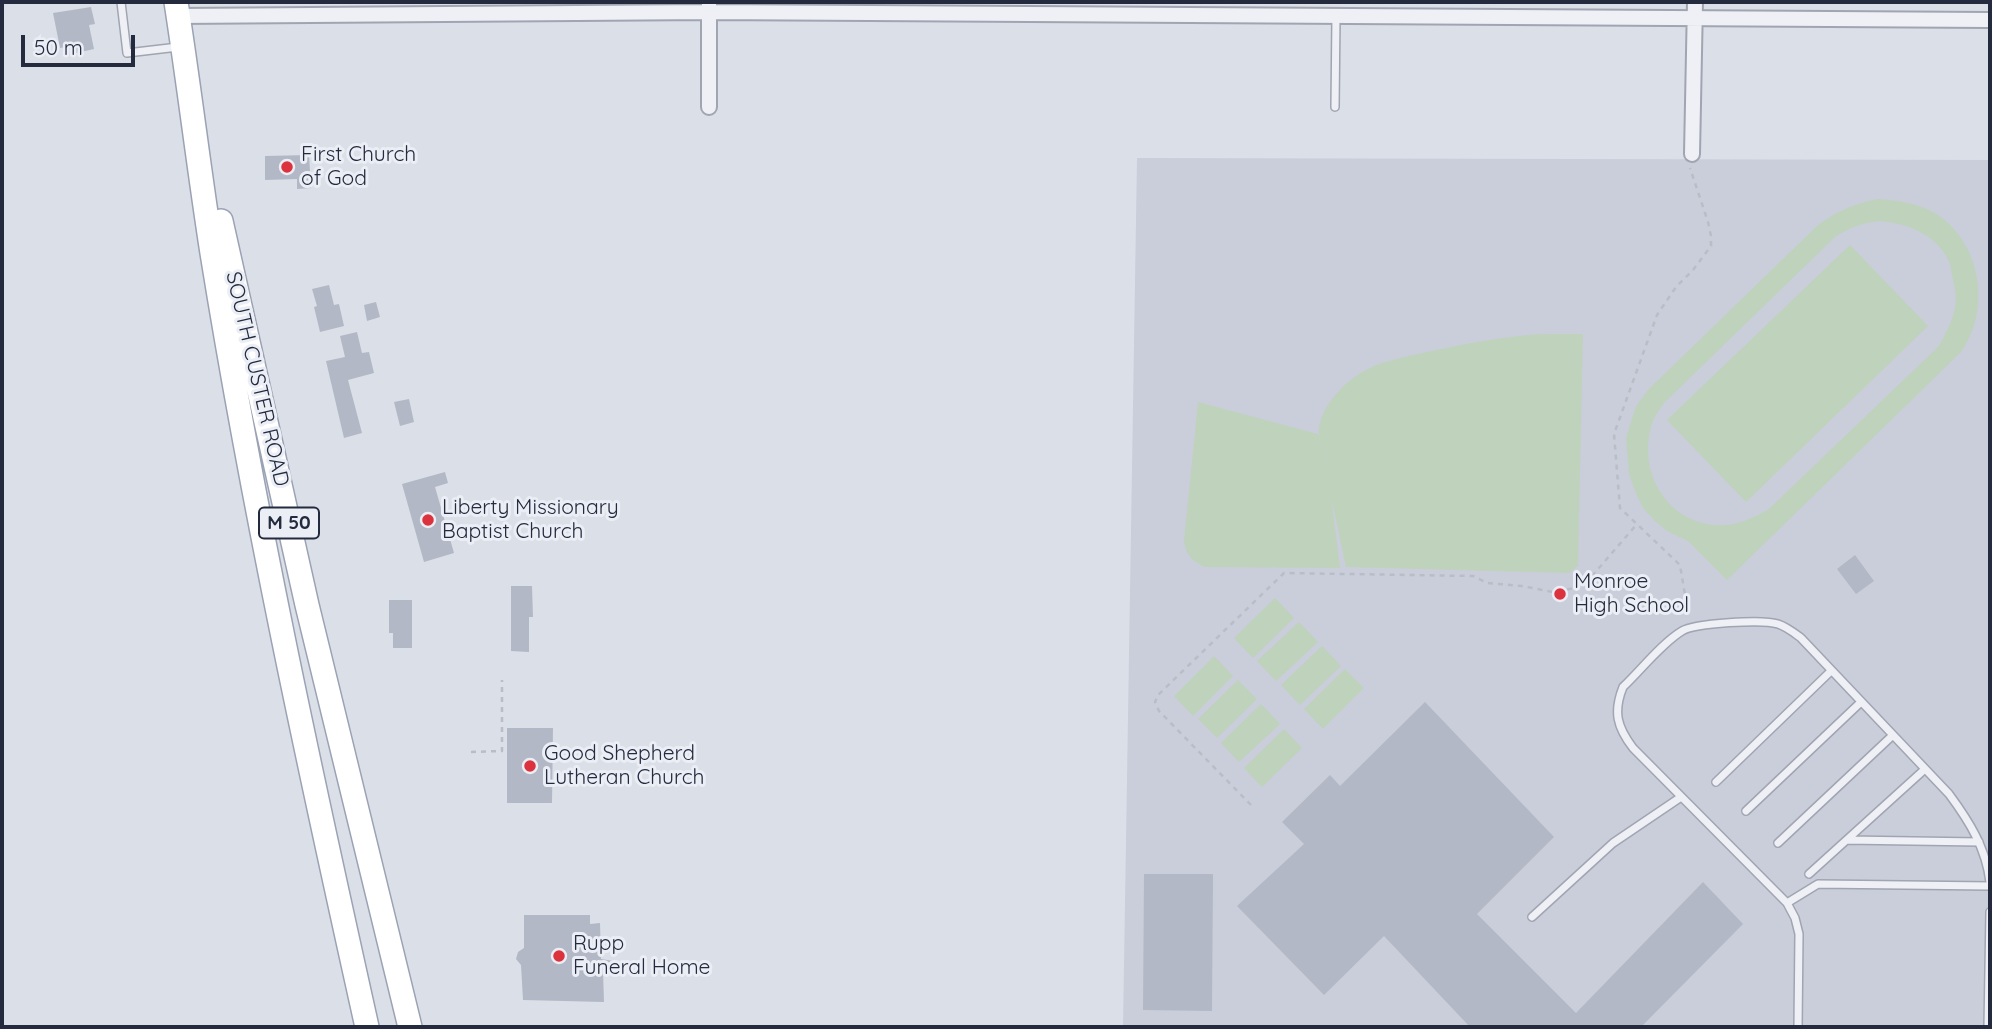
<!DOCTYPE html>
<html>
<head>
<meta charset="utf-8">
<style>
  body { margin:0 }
  #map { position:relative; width:1992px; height:1029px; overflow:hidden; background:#dbdfe7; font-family:Quicksand,sans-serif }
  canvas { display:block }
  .frame { position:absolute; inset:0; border:4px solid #242b3f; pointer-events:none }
  .scale { position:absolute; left:21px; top:35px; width:114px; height:32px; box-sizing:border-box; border:4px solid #242b3f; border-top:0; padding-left:9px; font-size:21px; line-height:24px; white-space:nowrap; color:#242b3f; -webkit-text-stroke:5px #ebeef5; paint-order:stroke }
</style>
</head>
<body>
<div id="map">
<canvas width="1992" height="1029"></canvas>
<div class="frame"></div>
<div class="scale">50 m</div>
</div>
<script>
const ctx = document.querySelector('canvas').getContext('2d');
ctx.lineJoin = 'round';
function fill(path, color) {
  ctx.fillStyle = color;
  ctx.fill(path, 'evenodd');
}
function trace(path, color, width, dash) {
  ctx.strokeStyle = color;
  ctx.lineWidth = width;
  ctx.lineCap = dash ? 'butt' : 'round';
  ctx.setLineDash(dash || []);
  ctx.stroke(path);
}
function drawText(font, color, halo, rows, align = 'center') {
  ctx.font = font + ' Quicksand,sans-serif';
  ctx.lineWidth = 6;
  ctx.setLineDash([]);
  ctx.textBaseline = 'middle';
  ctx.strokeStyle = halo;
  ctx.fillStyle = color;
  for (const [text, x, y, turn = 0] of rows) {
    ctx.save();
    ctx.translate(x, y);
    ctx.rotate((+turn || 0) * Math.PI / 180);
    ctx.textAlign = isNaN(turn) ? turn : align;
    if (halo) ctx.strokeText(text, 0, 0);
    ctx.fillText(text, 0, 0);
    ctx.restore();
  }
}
const built = new Path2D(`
  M 1137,158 L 1990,160 L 1990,1027 L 1123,1027 Z`);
const green = new Path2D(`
  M 1877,199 C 1897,200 1917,203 1935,213 C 1981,242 1992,309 1961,352 L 1727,580 L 1688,541 L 1667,531 L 1654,520 L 1643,508 L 1635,491 L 1629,474 L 1626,438 L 1636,406 L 1649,389 L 1818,225 C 1837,211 1854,204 1877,199 ZM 1879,221 C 1907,223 1939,235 1950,264 C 1951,269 1952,275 1953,280 C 1955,289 1957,298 1955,307 C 1953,321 1945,335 1938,347 L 1769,509 C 1755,517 1739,525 1723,525 C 1670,527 1638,475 1651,427 C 1653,418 1659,410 1664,403 L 1835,237 C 1849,228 1862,223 1879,221 Z
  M 1850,245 L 1928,326 L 1746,502 L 1667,420 Z
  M 1540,334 L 1583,334 L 1578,566 L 1569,573 L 1346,567 L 1331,496 L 1340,568 L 1205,567 C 1192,561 1186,555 1184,541 L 1198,402 L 1318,434 L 1325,463 C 1324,453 1317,437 1319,427 C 1323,404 1346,380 1366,370 C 1383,361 1404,357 1423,353 C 1462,344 1501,337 1540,334 Z
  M 1275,598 L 1294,618 L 1253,658 L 1234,638 Z
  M 1299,622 L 1318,642 L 1276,681 L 1257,661 Z
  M 1322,646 L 1341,666 L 1300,705 L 1281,685 Z
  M 1214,656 L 1233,676 L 1193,716 L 1174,696 Z
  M 1345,669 L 1364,688 L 1323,729 L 1304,709 Z
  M 1238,680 L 1257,699 L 1217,738 L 1198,719 Z
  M 1261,704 L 1280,724 L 1239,762 L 1221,743 Z
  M 1284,729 L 1302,748 L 1262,787 L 1244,768 Z`);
const building = new Path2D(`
  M 91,7 L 95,24 L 89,25 L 94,49 L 76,53 L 73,46 L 60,48 L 53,13 Z
  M 309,155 L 311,188 L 297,189 L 297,179 L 265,180 L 265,156 Z
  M 329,285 L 334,305 L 339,304 L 344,326 L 320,332 L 314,307 L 317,306 L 312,289 Z
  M 376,302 L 380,317 L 367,321 L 364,305 Z
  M 357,332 L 362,353 L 369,352 L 374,373 L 348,380 L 362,433 L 344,438 L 326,361 L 345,357 L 340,336 Z
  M 409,399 L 414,422 L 400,426 L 394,402 Z
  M 445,472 L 448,483 L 435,487 L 454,553 L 424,562 L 402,484 Z
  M 1855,555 L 1874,581 L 1856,594 L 1837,569 Z
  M 511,586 L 532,586 L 533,617 L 529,617 L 529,652 L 511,651 Z
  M 389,600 L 412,600 L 412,648 L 393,648 L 393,633 L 389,633 Z
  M 1425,702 L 1554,837 L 1477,914 L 1576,1013 L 1703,882 L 1743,924 L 1641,1027 L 1470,1027 L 1384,936 L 1324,995 L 1237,906 L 1304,844 L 1282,822 L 1330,775 L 1340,786 Z
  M 507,728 L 553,728 L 552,803 L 507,803 Z
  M 1144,874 L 1213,874 L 1212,1011 L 1143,1010 Z
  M 524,915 L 590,915 L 590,924 L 600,923 L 601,959 L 626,963 L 625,973 L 603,971 L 604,1002 L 523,1000 L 521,965 L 516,959 L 518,952 L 524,948 Z`);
const path = new Path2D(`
  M 1688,613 L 1680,565 L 1620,508 L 1614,434 L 1657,315 L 1676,287 L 1693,270 L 1711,246 L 1711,236 L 1708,222 L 1690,168
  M 471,752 L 502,751 L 502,680
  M 1251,805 L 1159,711 L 1155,702 L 1158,695 L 1284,573 L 1473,576 L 1487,583 L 1522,586 L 1553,592 L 1575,588 L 1587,576 L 1592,576 L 1637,524`);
const lane = new Path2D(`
  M 121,2 L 127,53 L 178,47
  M 1335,107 L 1336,16
  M 1716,782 L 1831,671
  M 1746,811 L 1861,702
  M 1847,840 L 1979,842
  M 1778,843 L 1893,735
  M 1809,874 L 1925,769
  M 1787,903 L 1633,748 C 1617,727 1613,712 1623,687 C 1640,671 1662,643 1682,631 C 1695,623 1763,619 1778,624 C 1787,627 1793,632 1801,638 L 1949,794 C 1969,821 1986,848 1990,882
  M 1532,917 L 1613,843 L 1681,797
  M 1798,1027 L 1799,934 L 1795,918 L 1787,903 L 1818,884 L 1990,886
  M 1988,1027 L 1990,912`);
const street = new Path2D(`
  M 709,2 L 709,107
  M 178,16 L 709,12 L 1990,20
  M 1692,154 L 1695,2`);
const primary = new Path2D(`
  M 176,2 C 189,85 199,170 212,253 C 254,513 310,771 367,1027
  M 221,221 L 307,605 L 410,1027`);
const markers = [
  [287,167,7,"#db323d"],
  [428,520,7,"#db323d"],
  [1560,594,7,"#db323d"],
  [530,766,7,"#db323d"],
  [559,956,7,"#db323d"]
];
const shields = [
  [289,523,60]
];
const shieldNames = [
  ["M 50",289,523]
];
const poiNames = [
  ["First Church",301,155],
  ["of God",301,179],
  ["Liberty Missionary",442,508],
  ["Baptist Church",442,532],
  ["Monroe",1574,582],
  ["High School",1574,606],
  ["Good Shepherd",544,754],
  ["Lutheran Church",544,778],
  ["Rupp",573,944],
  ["Funeral Home",573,968]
];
const streetNames = [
  ["SOUTH CUSTER ROAD",257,379,77]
];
fill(built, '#c9ceda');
fill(green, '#bfd2bc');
fill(building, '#b2b8c5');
trace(lane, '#a0a5b1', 10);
trace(street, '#a0a5b1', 18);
trace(primary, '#9aa2b4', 26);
trace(path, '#b9bdc6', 2.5, [5, 5]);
trace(lane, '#eef0f5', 7);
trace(street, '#eef0f5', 14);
trace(primary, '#fff', 23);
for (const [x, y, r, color] of markers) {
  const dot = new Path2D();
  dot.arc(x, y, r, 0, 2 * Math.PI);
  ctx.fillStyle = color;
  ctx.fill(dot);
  trace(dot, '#ebeef5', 2.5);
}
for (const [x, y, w] of shields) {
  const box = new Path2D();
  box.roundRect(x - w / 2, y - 15.5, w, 31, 5);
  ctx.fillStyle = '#ebeef5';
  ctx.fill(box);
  trace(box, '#242b3f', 2);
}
drawText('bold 19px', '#242b3f', null, shieldNames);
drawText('21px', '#242b3f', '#ebeef5', poiNames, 'left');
drawText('21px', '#242b3f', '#ebeef5', streetNames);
</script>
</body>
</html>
